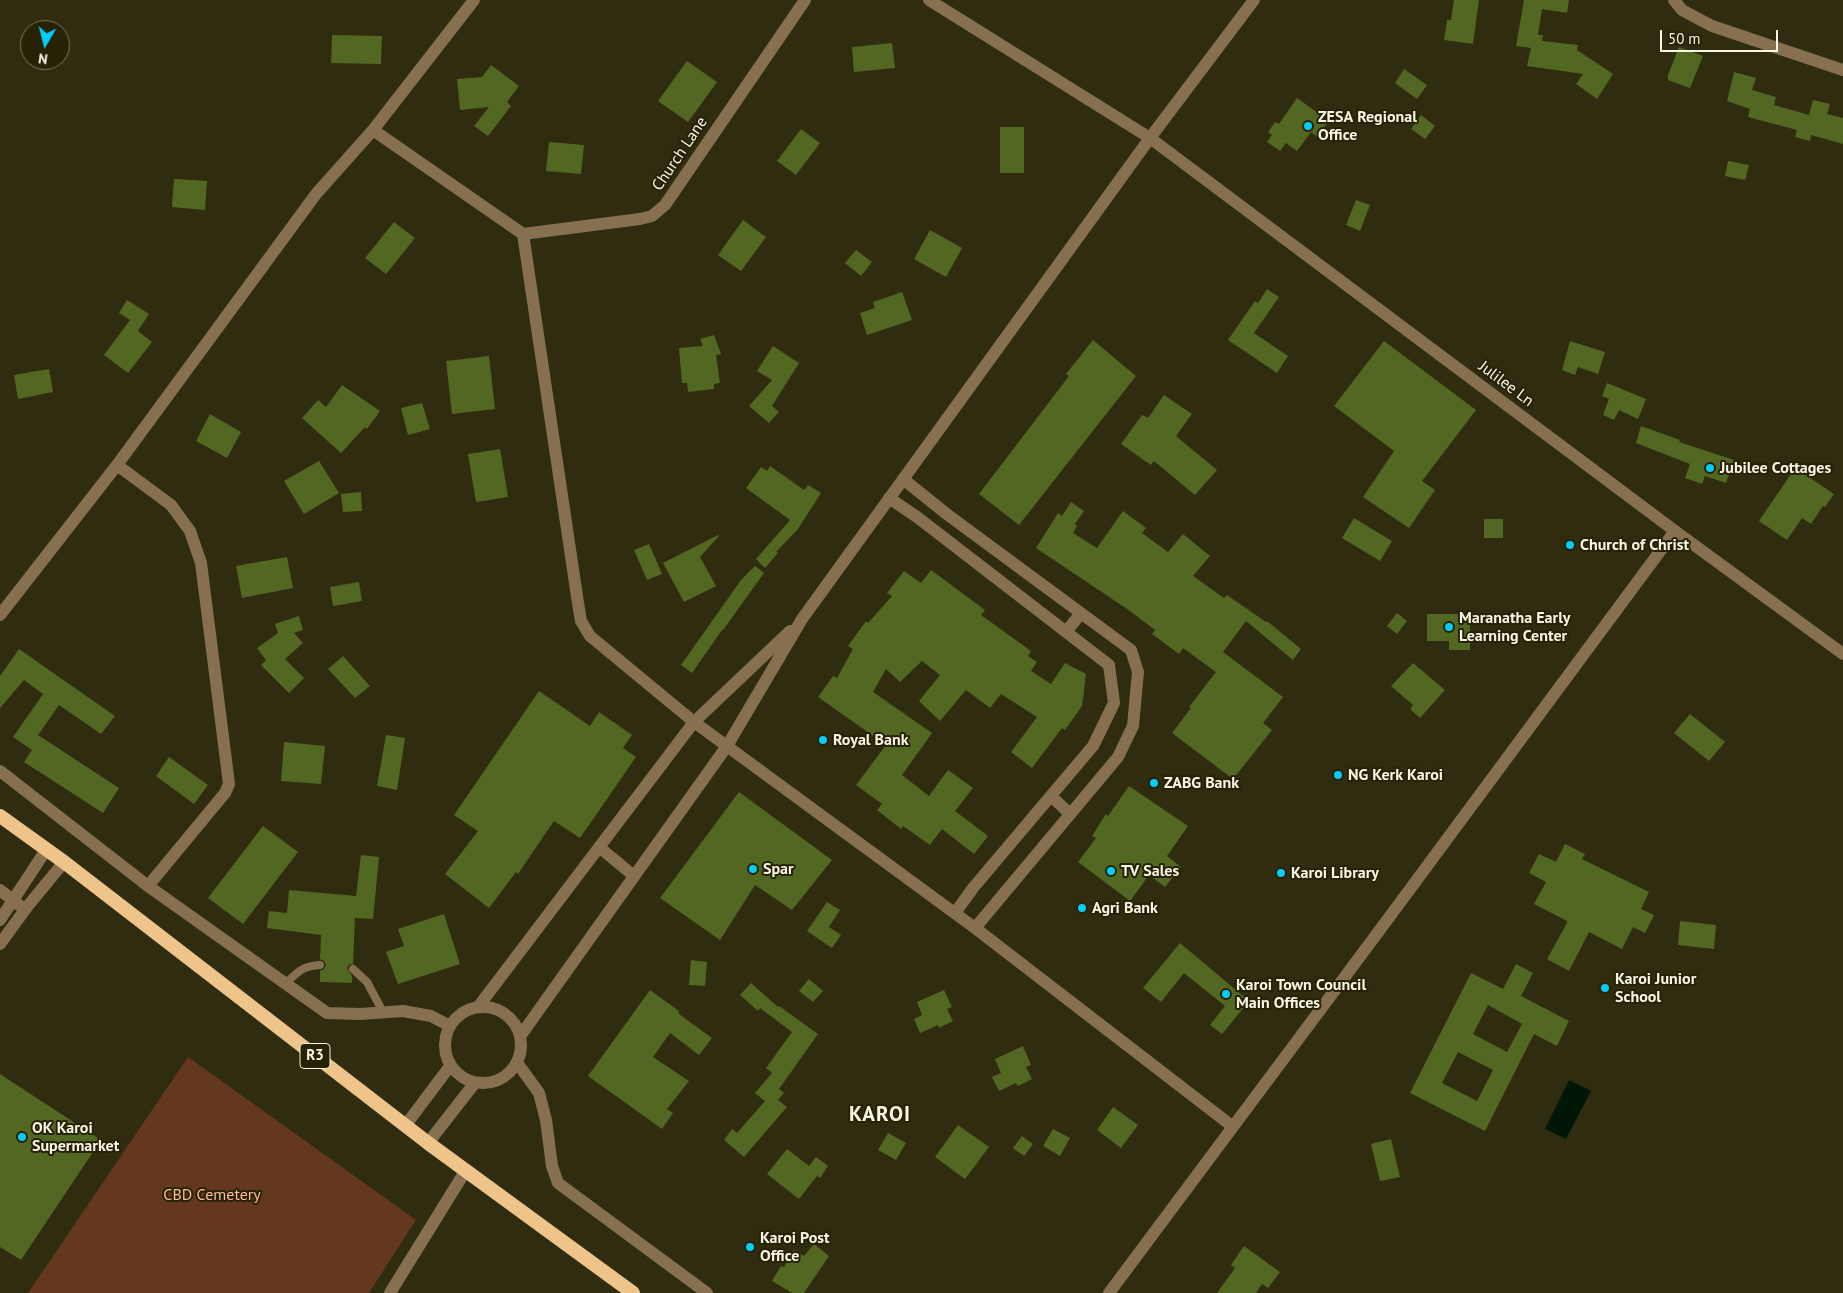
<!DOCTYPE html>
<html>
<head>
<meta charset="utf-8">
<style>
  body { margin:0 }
  #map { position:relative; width:1843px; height:1293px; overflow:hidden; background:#302c10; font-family:"PT Sans",sans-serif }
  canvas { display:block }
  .north { position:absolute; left:20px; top:20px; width:50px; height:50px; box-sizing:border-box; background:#272206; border:1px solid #7a765f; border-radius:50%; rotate:188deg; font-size:14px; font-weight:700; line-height:20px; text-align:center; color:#f7f5e4 }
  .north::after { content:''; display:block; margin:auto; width:18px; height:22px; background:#05cbf9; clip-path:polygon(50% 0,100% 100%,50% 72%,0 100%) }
  .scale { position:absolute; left:1660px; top:30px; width:118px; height:22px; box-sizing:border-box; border:2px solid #f7f5e4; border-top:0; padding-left:6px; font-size:15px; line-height:18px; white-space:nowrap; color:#f7f5e4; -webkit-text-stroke:4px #272206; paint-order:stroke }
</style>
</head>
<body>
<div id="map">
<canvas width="1843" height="1293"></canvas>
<div class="north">N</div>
<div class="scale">50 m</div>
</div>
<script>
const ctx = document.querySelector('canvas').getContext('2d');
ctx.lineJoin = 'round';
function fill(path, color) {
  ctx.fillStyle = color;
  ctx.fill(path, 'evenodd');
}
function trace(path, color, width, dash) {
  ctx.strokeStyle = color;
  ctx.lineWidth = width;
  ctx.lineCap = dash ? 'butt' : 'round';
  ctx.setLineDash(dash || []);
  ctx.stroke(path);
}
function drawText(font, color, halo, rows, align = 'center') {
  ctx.font = font + ' "PT Sans",sans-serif';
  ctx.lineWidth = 4;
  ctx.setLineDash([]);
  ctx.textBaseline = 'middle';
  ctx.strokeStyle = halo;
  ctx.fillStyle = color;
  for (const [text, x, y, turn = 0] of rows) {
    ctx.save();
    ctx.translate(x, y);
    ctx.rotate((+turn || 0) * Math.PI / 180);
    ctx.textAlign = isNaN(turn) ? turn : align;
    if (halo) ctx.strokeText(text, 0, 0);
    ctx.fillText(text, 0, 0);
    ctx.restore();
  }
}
const green = new Path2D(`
  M 188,1057 L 416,1220 L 369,1293 L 28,1293 Z`);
const water = new Path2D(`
  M 1569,1080 L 1591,1091 L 1566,1139 L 1545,1129 Z`);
const building = new Path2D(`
  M 1454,0 L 1479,0 L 1473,44 L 1444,40 L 1447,20 L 1451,20 Z
  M 1524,0 L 1569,0 L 1567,13 L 1542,9 L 1538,35 L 1543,35 L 1542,41 L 1578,45 L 1577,50 L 1613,74 L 1597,99 L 1576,84 L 1583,74 L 1527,66 L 1531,48 L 1516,46 Z
  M 332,35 L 382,36 L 381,64 L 331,63 Z
  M 892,43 L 895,68 L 854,72 L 852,47 Z
  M 1679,47 L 1703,56 L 1690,88 L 1668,80 L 1668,75 Z
  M 687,61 L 717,82 L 688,122 L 658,101 Z
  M 491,65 L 519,86 L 507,102 L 511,106 L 488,136 L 474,126 L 489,107 L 460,110 L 457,79 L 482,77 Z
  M 1404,69 L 1427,85 L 1417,99 L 1395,83 Z
  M 1734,72 L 1756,78 L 1752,90 L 1776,97 L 1774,105 L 1809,115 L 1813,100 L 1830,104 L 1827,114 L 1843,118 L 1843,144 L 1811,135 L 1810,141 L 1795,137 L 1797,130 L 1748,117 L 1750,109 L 1727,101 Z
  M 1297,98 L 1329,121 L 1317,137 L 1311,132 L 1297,151 L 1286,143 L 1280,151 L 1267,142 L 1272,135 L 1268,132 L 1275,122 L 1279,124 Z
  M 1421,115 L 1435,126 L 1425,139 L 1411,129 Z
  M 1000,127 L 1024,127 L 1024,173 L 1000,173 Z
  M 801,129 L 820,143 L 796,175 L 777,161 Z
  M 549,142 L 584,145 L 581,174 L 546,171 Z
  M 1728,161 L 1749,165 L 1745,180 L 1725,176 Z
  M 174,179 L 207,181 L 205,210 L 172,207 Z
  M 1356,200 L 1370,205 L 1360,231 L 1346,225 Z
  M 743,220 L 766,237 L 741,271 L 718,255 Z
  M 394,222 L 415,238 L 386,274 L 365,258 Z
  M 930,230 L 962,248 L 946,277 L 914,259 Z
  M 856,250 L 872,262 L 861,276 L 845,263 Z
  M 1267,289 L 1279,297 L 1254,333 L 1288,356 L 1277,373 L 1228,340 L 1255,301 L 1258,303 Z
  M 902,292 L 912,320 L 867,335 L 860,313 L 875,308 L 873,302 Z
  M 127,300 L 149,314 L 138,331 L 152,342 L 128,373 L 104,355 L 130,320 L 119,313 Z
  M 714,335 L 721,354 L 716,355 L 720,383 L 714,384 L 714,389 L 688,392 L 687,383 L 682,383 L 679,348 L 703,346 L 700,339 Z
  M 1093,340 L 1136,376 L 1019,525 L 979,494 L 1069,376 L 1066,374 Z
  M 1384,341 L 1476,410 L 1422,481 L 1435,490 L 1409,528 L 1363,497 L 1394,451 L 1334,406 Z
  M 1570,341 L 1605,352 L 1598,374 L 1578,367 L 1575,375 L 1562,370 Z
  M 773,346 L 799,363 L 772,406 L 779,412 L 769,423 L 749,406 L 772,380 L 757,371 Z
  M 489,356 L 495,409 L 452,414 L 446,361 Z
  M 49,369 L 53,392 L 18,399 L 14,375 Z
  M 1607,383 L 1646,399 L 1638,419 L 1619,410 L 1614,420 L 1603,415 L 1609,399 L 1602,396 Z
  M 342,385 L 380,411 L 367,429 L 365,427 L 341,453 L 302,418 L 318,400 L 326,407 Z
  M 1164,395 L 1192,414 L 1176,436 L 1217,470 L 1195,495 L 1154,461 L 1151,465 L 1121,444 L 1142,415 L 1148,418 Z
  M 422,403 L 430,429 L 408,435 L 401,408 Z
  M 210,414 L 241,432 L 227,458 L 196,441 Z
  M 1641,426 L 1680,440 L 1679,442 L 1734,460 L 1726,483 L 1705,476 L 1702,484 L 1685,478 L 1690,464 L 1636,443 Z
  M 500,449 L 508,497 L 476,502 L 468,454 Z
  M 319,461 L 339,493 L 304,514 L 284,481 Z
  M 770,466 L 804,490 L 808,485 L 821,493 L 798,529 L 776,552 L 778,553 L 765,568 L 756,559 L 790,520 L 746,488 L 761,467 L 767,471 Z
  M 1795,468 L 1834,494 L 1825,507 L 1823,506 L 1811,524 L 1802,518 L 1787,540 L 1759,521 Z
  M 361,492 L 362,511 L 343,512 L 341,494 Z
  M 1071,502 L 1084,511 L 1075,524 L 1077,526 L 1073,533 L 1097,548 L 1123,511 L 1146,528 L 1142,533 L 1168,552 L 1183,534 L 1210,556 L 1193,576 L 1224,598 L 1227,595 L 1266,622 L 1267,621 L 1301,649 L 1293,660 L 1246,621 L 1223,652 L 1283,697 L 1263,723 L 1272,730 L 1233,779 L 1172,733 L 1191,708 L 1189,707 L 1216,672 L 1183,648 L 1179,654 L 1152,634 L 1155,630 L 1130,611 L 1036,548 L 1058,513 L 1062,516 Z
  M 1354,518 L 1392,541 L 1380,561 L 1342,538 Z
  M 1484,519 L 1503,519 L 1503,538 L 1484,538 Z
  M 718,535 L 719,536 L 700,557 L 716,586 L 684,602 L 663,563 Z
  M 649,544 L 662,574 L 647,580 L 634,550 Z
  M 287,557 L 293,588 L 242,598 L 236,566 Z
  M 755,566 L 764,573 L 723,630 L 722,630 L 692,673 L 681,665 L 741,580 Z
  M 931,570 L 985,610 L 981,615 L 1031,651 L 1028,656 L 1037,662 L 1031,671 L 1051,684 L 1065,663 L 1086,674 L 1082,706 L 1065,730 L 1062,728 L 1032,768 L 1011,752 L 1037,717 L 1001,694 L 990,708 L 966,690 L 940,721 L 919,701 L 940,675 L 922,661 L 900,682 L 886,669 L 873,692 L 932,733 L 902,775 L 929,796 L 948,770 L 973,788 L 955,811 L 988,836 L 974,854 L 942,829 L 930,845 L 903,826 L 901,829 L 877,810 L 882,804 L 856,785 L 886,745 L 818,697 L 833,676 L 837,678 L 853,649 L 848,646 L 866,621 L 868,623 L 892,596 L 887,593 L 904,571 L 921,583 Z
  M 359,582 L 362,601 L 333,606 L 330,587 Z
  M 1397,613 L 1407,621 L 1397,634 L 1387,626 Z
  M 1427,614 L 1470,614 L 1470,650 L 1449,650 L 1449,641 L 1427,641 Z
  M 299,616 L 303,630 L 294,633 L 303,643 L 285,659 L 304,678 L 289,693 L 261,665 L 266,660 L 257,648 L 278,633 L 275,624 Z
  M 19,649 L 115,716 L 101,734 L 59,705 L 38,735 L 119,788 L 103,813 L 24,762 L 32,750 L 13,737 L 43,694 L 24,680 L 0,708 L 0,676 Z
  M 343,656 L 370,686 L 355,698 L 328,669 Z
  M 1413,663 L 1445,690 L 1420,718 L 1410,709 L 1413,705 L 1391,686 Z
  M 539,691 L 590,726 L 599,712 L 632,735 L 623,748 L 636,757 L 580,838 L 554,821 L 518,874 L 516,872 L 489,908 L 445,874 L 478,831 L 454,815 Z
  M 1690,714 L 1725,742 L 1709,761 L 1674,733 Z
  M 386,735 L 405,738 L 397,790 L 377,786 Z
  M 284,742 L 325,746 L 321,784 L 281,781 Z
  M 169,757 L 208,785 L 194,804 L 156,776 Z
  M 1129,786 L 1188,826 L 1167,856 L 1181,867 L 1165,887 L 1149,875 L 1130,901 L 1078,862 L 1096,838 L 1092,836 L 1106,814 L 1108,816 Z
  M 739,792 L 832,860 L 792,910 L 755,885 L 720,940 L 660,898 Z
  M 263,826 L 298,852 L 243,924 L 208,898 Z
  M 1565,844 L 1585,854 L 1582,859 L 1649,892 L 1641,909 L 1654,915 L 1645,933 L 1633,927 L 1622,949 L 1589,932 L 1569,971 L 1547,959 L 1567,923 L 1567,921 L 1534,904 L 1546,882 L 1529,873 L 1539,854 L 1556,862 Z
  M 361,855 L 379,857 L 373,919 L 355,918 L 353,964 L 349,965 L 347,968 L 352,976 L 352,983 L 320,982 L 320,971 L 324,969 L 326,965 L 324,961 L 320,959 L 321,935 L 267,928 L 269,911 L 287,913 L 289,890 L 356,896 Z
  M 827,902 L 840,910 L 829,927 L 841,935 L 832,948 L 807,931 Z
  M 444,914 L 460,964 L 398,984 L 386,952 L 404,946 L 398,929 Z
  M 1680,921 L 1716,925 L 1714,949 L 1678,945 Z
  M 1180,943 L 1249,1001 L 1222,1034 L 1210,1025 L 1225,1006 L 1184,973 L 1161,1002 L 1143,988 Z
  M 691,960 L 707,962 L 705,986 L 689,985 Z
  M 1516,964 L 1533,973 L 1521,996 L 1569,1021 L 1557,1046 L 1534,1034 L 1485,1131 L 1410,1093 L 1471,973 L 1503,989 ZM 1488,1005 L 1522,1024 L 1507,1052 L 1473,1034 ZM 1458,1052 L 1493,1070 L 1477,1101 L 1442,1083 Z
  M 809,979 L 823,991 L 813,1002 L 799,991 Z
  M 751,983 L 778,1007 L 779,1006 L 818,1034 L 779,1089 L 784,1093 L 778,1100 L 787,1107 L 744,1157 L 724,1140 L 732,1129 L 737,1133 L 765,1101 L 755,1093 L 772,1073 L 766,1068 L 792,1032 L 760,1008 L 758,1011 L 740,995 Z
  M 650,990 L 679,1011 L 679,1014 L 712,1038 L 699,1055 L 670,1033 L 653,1057 L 689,1081 L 667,1109 L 673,1113 L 662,1129 L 588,1076 Z
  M 944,990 L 952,1007 L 947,1009 L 953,1021 L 939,1028 L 938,1025 L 920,1033 L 914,1019 L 922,1015 L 917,1002 Z
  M 1023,1046 L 1031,1065 L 1026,1067 L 1032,1079 L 1018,1086 L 1016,1083 L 999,1091 L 992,1077 L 1001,1073 L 995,1059 Z
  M 0,1074 L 101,1140 L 21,1260 L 0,1247 Z
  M 1113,1107 L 1138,1125 L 1121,1148 L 1097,1130 Z
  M 958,1125 L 989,1147 L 965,1179 L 935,1157 Z
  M 1053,1129 L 1070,1138 L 1060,1156 L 1043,1146 Z
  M 888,1133 L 906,1143 L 896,1160 L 878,1150 Z
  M 1022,1136 L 1033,1144 L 1024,1156 L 1013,1148 Z
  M 1391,1139 L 1400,1177 L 1380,1181 L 1371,1144 Z
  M 787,1149 L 809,1166 L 816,1157 L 828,1166 L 820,1178 L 817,1176 L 799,1199 L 767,1174 Z
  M 814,1244 L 829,1256 L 804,1293 L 792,1293 L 772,1281 L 781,1266 L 784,1267 L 794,1250 L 804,1256 Z
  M 1244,1246 L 1280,1272 L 1268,1288 L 1262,1284 L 1256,1293 L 1217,1293 L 1235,1268 L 1231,1265 Z`);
const service = new Path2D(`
  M 353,969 L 367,982 L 383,1012
  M 285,984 C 298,972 302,966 320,965`);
const minor = new Path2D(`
  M 929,0 L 1150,138 L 1675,531 L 1843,654
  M 1674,0 L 1682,10 L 1712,26 L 1843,70
  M 373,130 L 523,234 L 578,603 L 581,621 L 590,636 L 694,722 L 975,928 L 1232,1126
  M 523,234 L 640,219 L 652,216 L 665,205 L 805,0
  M 117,465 L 171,505 L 190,531 L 201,563 L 229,784 L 225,793 L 148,886
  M 903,479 L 948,515 L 1131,650 L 1138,672 L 1133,726 L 1118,757 L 975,928
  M 889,498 L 917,517 L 1109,665 L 1114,703 L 1093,746 L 973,888 L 955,913
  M 0,615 L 117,465 L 316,194 L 373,130 L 474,0
  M 1066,632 L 1081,613
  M 0,771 L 148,886 L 327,1013 L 360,1014 L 403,1011 L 431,1016 L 450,1026
  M 1051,796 L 1070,814
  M 0,890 L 19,905
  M 0,920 L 46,850
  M 0,944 L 27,907 L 64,862
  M 518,1064 L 539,1093 L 546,1120 L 552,1166 L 558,1183 L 707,1293
  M 390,1293 L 466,1170
  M 1109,1293 L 1379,931 L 1675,531`);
const tertiary = new Path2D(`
  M 599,847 L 634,876
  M445 1045a38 38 0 1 1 76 0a38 38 0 1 1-76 0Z
  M 478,1007 L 694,722 L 790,631
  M 521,1035 L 727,746 L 802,619 L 1150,138 L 1254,0
  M 405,1126 L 450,1066
  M 428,1143 L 474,1084`);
const trunk = new Path2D(`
  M 0,816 L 64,862 L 428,1143 L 633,1293`);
const markers = [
  [1308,126,5,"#05cbf9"],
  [1710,468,5,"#05cbf9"],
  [1570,545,5,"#05cbf9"],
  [1449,627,5,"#05cbf9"],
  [823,740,5,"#05cbf9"],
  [1338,775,5,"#05cbf9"],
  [1154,783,5,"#05cbf9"],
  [753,869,5,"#05cbf9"],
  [1111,871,5,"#05cbf9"],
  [1281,873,5,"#05cbf9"],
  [1082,908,5,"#05cbf9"],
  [1605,988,5,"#05cbf9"],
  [1226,994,5,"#05cbf9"],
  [22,1137,5,"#05cbf9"],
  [750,1247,5,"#05cbf9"]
];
const shields = [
  [315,1056,30]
];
const shieldNames = [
  ["R3",315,1056]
];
const poiNames = [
  ["ZESA Regional",1318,117],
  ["Office",1318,135],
  ["Jubilee Cottages",1720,468],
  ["Church of Christ",1580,545],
  ["Maranatha Early",1459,618],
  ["Learning Center",1459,636],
  ["Royal Bank",833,740],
  ["NG Kerk Karoi",1348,775],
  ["ZABG Bank",1164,783],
  ["Spar",763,869],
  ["TV Sales",1121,871],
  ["Karoi Library",1291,873],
  ["Agri Bank",1092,908],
  ["Karoi Junior",1615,979],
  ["School",1615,997],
  ["Karoi Town Council",1236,985],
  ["Main Offices",1236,1003],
  ["OK Karoi",32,1128],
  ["Supermarket",32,1146],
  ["Karoi Post",760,1238],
  ["Office",760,1256]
];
const streetNames = [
  ["Church Lane",680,154,-56],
  ["Julilee Ln",1506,384,37]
];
const parkNames = [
  ["CBD Cemetery",212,1195]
];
const districtNames = [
  ["KAROI",880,1115]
];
fill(green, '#64381e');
fill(water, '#011705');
fill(building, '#526722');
trace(service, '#877050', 8);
trace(minor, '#877050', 12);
trace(tertiary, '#877050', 12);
trace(trunk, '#eec48a', 14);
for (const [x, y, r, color] of markers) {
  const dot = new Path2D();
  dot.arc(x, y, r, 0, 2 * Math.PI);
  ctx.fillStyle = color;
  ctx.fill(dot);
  trace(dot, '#272206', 2);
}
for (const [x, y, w] of shields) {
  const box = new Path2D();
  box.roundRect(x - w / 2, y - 12.5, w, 25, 4);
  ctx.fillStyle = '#272206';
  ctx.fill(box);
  trace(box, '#f7f5e4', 1);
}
drawText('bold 15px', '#f7f5e4', null, shieldNames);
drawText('bold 16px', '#f7f5e4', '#272206', poiNames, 'left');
drawText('16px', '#f7f5e4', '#272206', streetNames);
drawText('16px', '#ffbd98', '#272206', parkNames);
ctx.letterSpacing = '1px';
drawText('bold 21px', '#f7f5e4', '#272206', districtNames);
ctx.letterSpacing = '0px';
</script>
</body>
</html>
